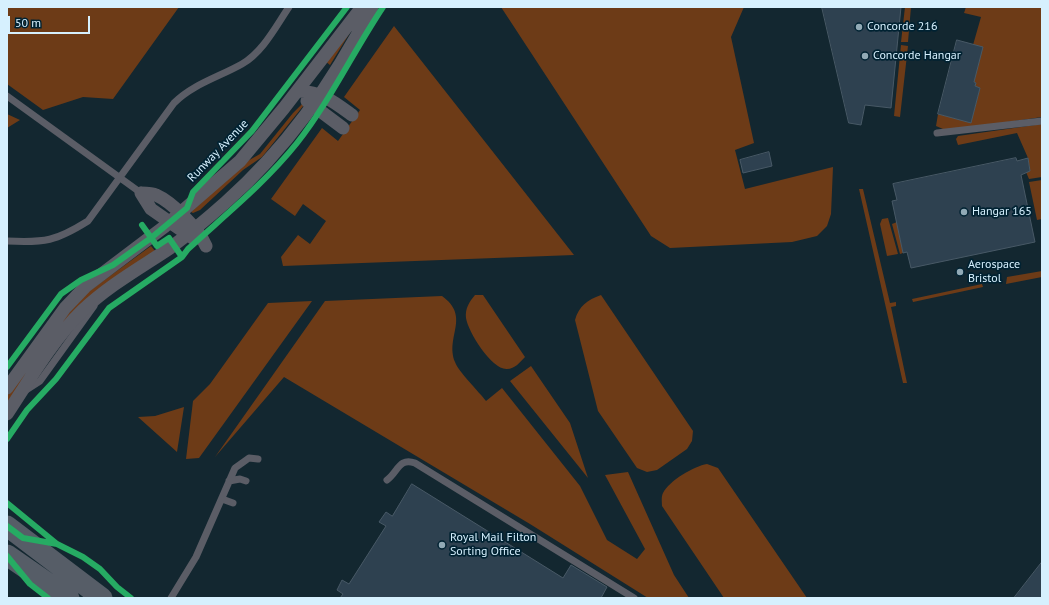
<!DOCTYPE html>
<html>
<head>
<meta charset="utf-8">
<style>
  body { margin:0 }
  #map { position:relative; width:1049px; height:605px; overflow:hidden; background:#132730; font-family:"PT Sans",sans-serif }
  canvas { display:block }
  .frame { position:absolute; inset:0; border:8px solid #d6f0fe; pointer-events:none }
  .scale { position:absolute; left:8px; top:16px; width:82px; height:18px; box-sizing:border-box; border:2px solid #d6f0fe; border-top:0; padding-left:5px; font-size:12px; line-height:14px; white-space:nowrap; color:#d6f0fe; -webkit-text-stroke:3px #002232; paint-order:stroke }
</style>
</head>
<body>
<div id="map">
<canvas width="1049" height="605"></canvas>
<div class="frame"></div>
<div class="scale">50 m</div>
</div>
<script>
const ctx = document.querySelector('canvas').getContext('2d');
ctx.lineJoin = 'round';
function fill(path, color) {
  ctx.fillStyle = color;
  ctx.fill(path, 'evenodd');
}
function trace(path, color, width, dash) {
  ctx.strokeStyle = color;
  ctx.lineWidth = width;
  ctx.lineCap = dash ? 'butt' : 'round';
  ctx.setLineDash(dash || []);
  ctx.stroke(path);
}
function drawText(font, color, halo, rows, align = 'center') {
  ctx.font = font + ' "PT Sans",sans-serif';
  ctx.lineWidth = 3.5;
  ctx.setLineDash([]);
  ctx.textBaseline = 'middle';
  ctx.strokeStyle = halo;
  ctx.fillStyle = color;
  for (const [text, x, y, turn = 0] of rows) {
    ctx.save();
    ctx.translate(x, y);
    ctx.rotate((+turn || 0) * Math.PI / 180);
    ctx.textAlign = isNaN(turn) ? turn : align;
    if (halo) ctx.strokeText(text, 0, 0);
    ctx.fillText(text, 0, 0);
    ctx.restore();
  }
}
const green = new Path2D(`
  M 7,7 L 179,7 L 113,99 L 83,97 L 43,110 L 7,84 Z
  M 501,7 L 744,7 L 731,37 L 754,143 L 735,150 L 745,189 L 833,167 L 831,214 L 827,226 L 817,236 L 792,242 L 670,248 L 651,236 Z
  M 905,7 L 911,7 L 908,42 L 901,42 Z
  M 966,7 L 1042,7 L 1042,117 L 953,130 L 943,129 L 936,126 L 938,114 L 971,122 L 980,88 L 975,86 L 976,83 L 974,82 L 973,45 L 981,17 L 964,13 Z
  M 394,26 L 574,255 L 283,266 L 281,257 L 298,235 L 310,244 L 326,221 L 303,204 L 295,216 L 271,199 L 322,128 L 338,141 L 360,110 L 344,97 Z
  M 351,31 L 330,65 L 325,61 Z
  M 901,45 L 908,46 L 900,117 L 894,116 Z
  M 302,104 L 304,105 L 262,157 L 243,170 L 200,210 L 193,213 L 191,212 L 244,163 L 260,154 L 293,113 Z
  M 7,114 L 20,120 L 7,128 Z
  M 1042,124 L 1042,177 L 1029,179 L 1026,172 L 1030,171 L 1028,158 L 1017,133 L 958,145 L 956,139 L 958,136 Z
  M 1042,180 L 1042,219 L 1037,220 L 1029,182 Z
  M 859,189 L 863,189 L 890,303 L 896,302 L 896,306 L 891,307 L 907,383 L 903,383 Z
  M 888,218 L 898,254 L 887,256 L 880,224 L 882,219 Z
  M 897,222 L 903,253 L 900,254 L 892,224 Z
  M 151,246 L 155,251 L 111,281 L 7,407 L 7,396 L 66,316 L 88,292 Z
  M 1042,271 L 1042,277 L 1006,284 L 1007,277 Z
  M 982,284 L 983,287 L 913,302 L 912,299 Z
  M 475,295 L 483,295 L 525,357 C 520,362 515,369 507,369 C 492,370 468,332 466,318 C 465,309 469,302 475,295 Z
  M 601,295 L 693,431 L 692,441 L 687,449 L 657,470 L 647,472 L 637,468 L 598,411 L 575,320 C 579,306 587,300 601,295 Z
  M 442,296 C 471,317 445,336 455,362 C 458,371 479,392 486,401 L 502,388 L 580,486 L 607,540 L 637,559 L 645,549 L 605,475 L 628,472 L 674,575 L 689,598 L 648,598 L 530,524 L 284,377 L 215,457 L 325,301 Z
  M 312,301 L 199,458 L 186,459 L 193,401 L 210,384 L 268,303 Z
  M 531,366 L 570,423 L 588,478 L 510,381 Z
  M 184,407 L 177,452 L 138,417 L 155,416 Z
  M 707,464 L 718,468 L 807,598 L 724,598 L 662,506 C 662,502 661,497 663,493 C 669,481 694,466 707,464 Z`);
const building = new Path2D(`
  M 822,7 L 901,7 L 891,108 L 865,105 L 861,125 L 849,123 Z
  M 957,40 L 983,47 L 974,82 L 976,83 L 975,86 L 980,88 L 971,123 L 938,114 Z
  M 769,152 L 772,166 L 743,173 L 740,160 Z
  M 1016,158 L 1017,161 L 1028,158 L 1030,171 L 1021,175 L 1035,242 L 911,268 L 907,252 L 903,253 L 892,201 L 897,200 L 893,184 Z
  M 412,484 L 563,578 L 571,565 L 607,587 L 601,598 L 340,598 L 343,594 L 337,590 L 342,580 L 349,584 L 386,526 L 379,522 L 386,512 L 392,516 Z
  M 1042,562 L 1042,598 L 1014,598 Z`);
const service = new Path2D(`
  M 7,96 L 141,193
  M 937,133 L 1042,121
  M 7,241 C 45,243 56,241 88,221 L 174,103 C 193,84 219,77 242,64 C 263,52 276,26 289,7
  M 26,390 L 40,381 L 94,306
  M 387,480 C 398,472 399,457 415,463 L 634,598
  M 229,481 L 240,479 L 246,481
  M 222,499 L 233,503
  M 171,598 L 196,557 L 235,468 L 249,458 L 258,459`);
const minor = new Path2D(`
  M 298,91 C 322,92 333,101 352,115
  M 307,101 L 343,128
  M 141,193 C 145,193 152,193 156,195 C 172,202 199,229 206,246
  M 141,193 L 151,209 L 194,239
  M 7,388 L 65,308 L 86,286 L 164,227 L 240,161 L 284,108 L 362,7
  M 7,414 C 28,382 54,338 82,311 C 108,286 140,268 170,248 C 189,234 208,218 226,202 C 287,148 335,80 372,7`);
const primary = new Path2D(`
  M 7,526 L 102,598
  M 7,555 L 69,598`);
const cycleway = new Path2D(`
  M 142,225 L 157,246 L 169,238 L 182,257
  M 7,367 L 61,294 L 81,280 L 113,265 L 151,238 L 187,208 L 193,192 L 252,131 L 347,7
  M 7,439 L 27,410 L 56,379 L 109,308 L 182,257 L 188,249 C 225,215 265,183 297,143 C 330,101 353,52 383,7
  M 7,503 L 57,544 L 83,557 L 100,569 L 117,587 L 131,598
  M 7,526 L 23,538 L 57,544
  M 7,556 L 30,584 L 48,598`);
const markers = [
  [859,27,4,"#92aab6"],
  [865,56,4,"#92aab6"],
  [964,212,4,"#92aab6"],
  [960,272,4,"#92aab6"],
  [442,545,4,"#92aab6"]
];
const poiNames = [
  ["Concorde 216",867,27],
  ["Concorde Hangar",873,56],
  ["Hangar 165",972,212],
  ["Aerospace",968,265],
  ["Bristol",968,279],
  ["Royal Mail Filton",450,538],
  ["Sorting Office",450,552]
];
const streetNames = [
  ["Runway Avenue",218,151,-46]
];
fill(green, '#6d3b17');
fill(building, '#2e4150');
trace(building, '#485966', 1);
trace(service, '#5b5d66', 7);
trace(minor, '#5b5d66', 13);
trace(primary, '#565d67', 21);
trace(cycleway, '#26ab63', 6);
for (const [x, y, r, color] of markers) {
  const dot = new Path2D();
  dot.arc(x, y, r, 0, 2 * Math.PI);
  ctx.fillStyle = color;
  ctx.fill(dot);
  trace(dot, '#002232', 1.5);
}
drawText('12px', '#d6f0fe', '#002232', poiNames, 'left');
drawText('12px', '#d6f0fe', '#002232', streetNames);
</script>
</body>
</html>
